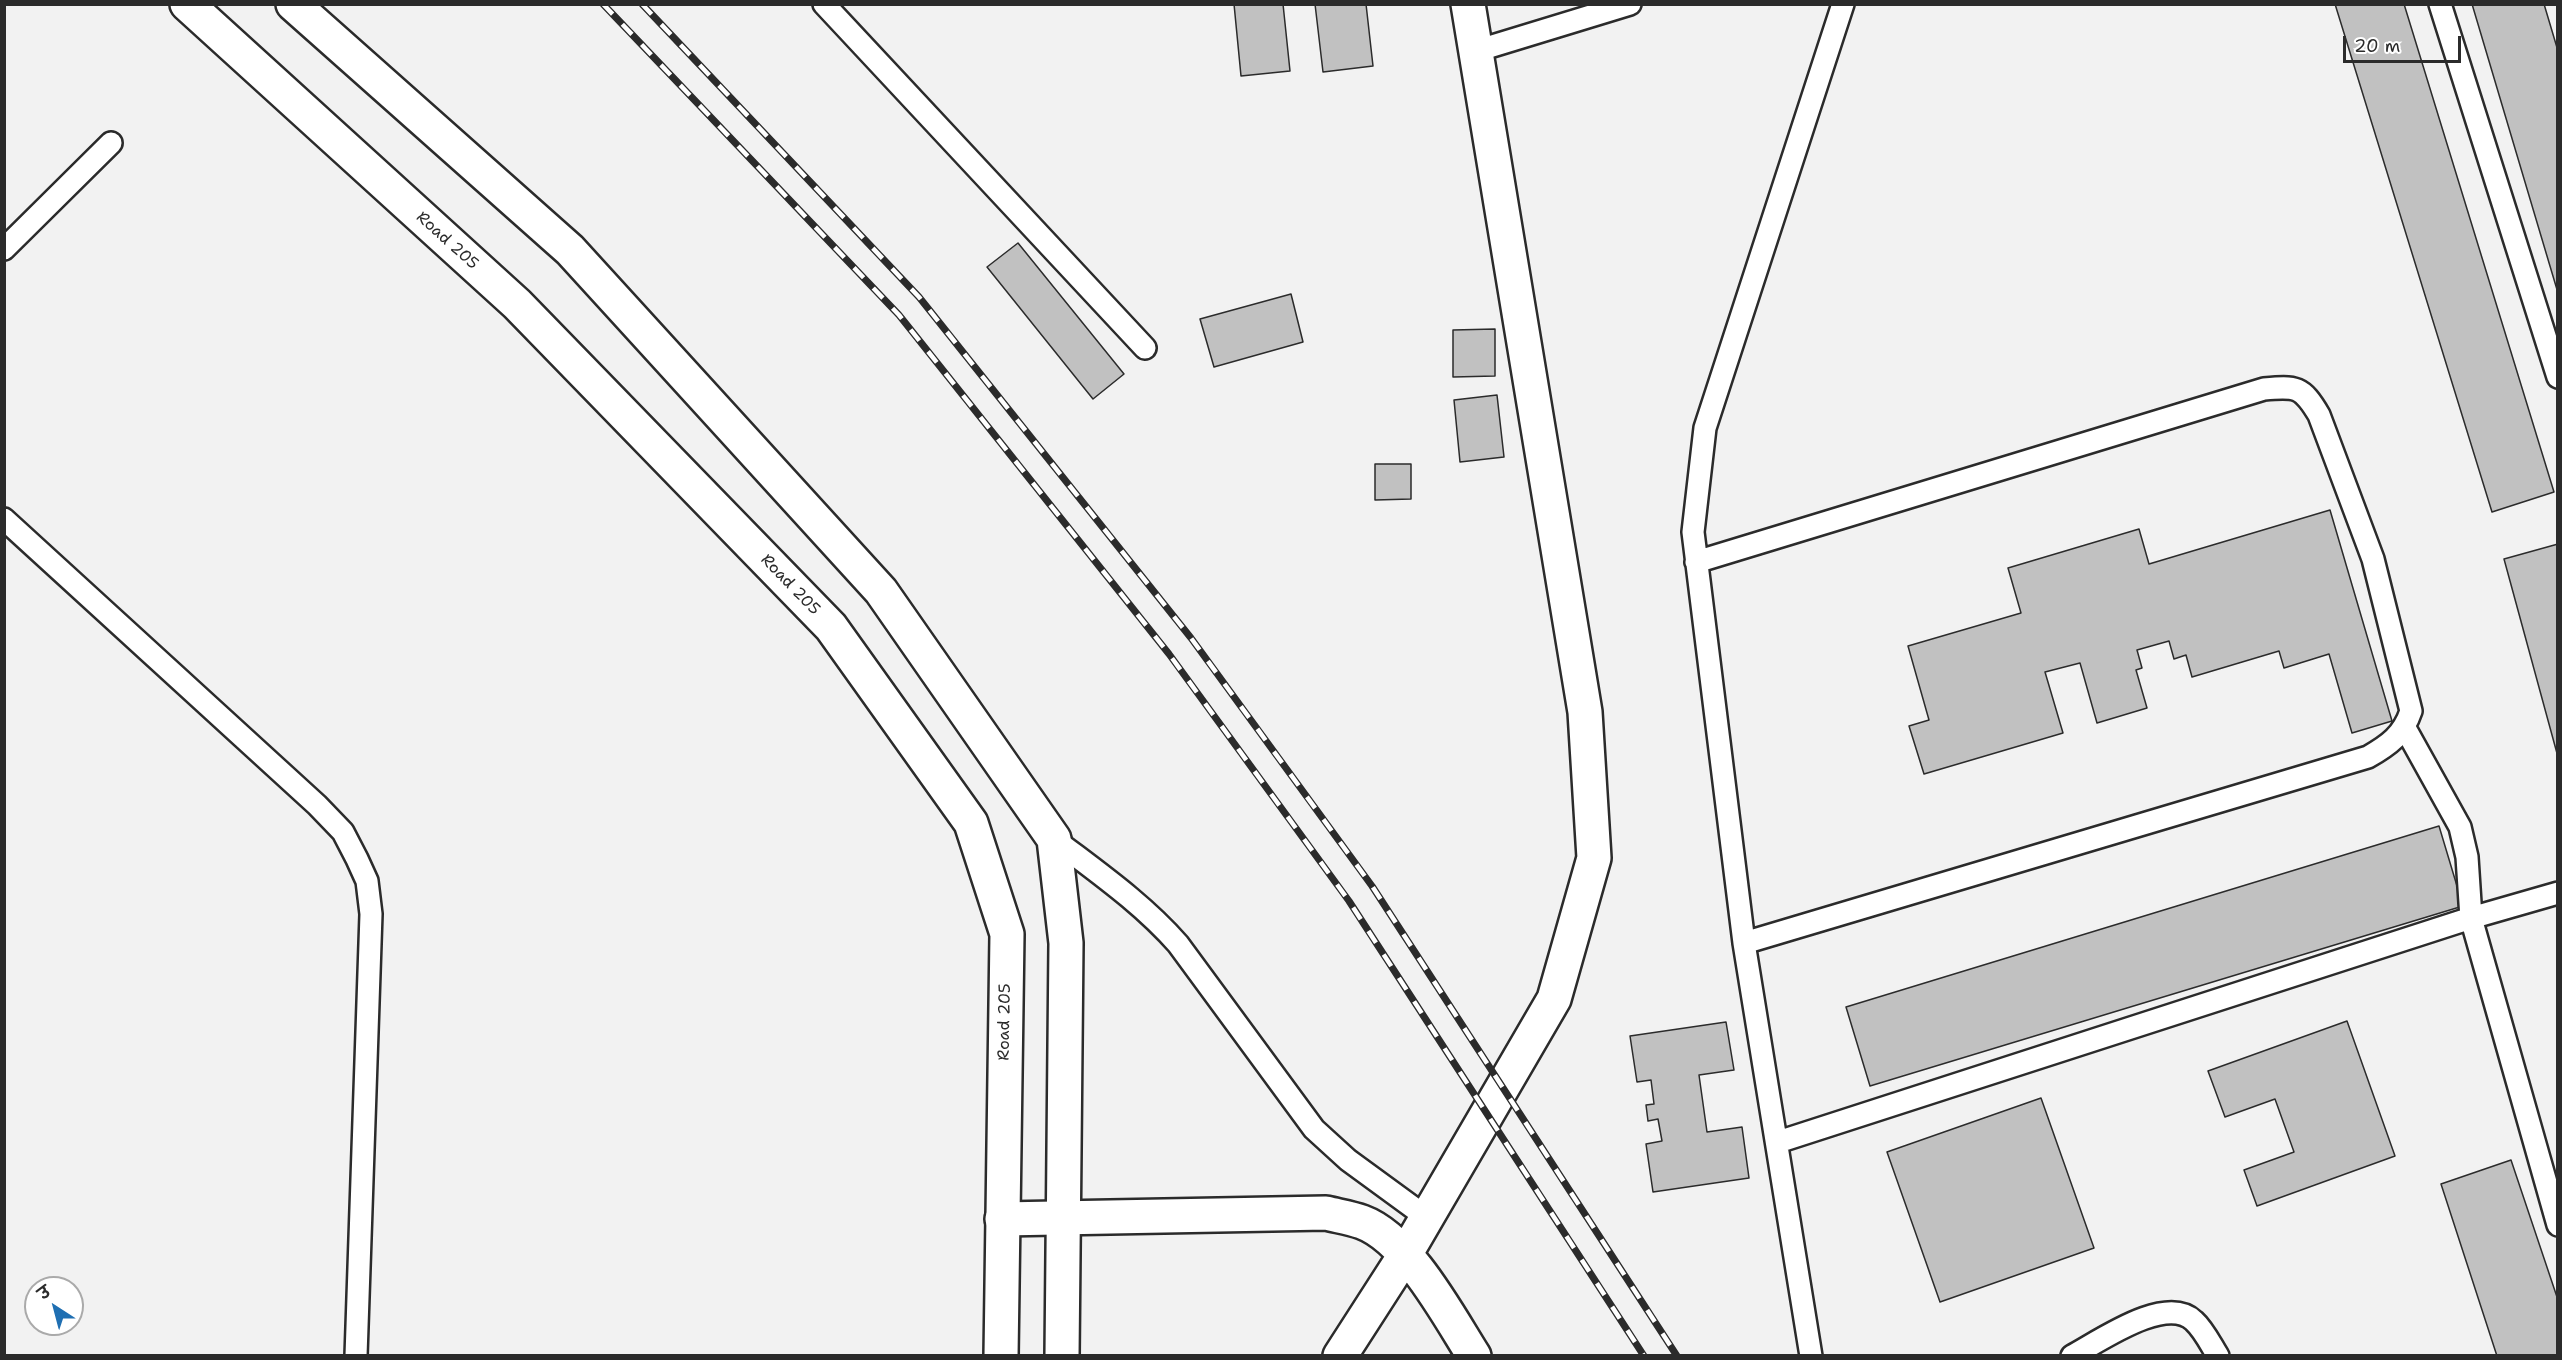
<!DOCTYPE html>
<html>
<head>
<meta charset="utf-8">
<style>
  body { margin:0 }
  #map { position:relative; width:2562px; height:1360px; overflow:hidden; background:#f2f2f2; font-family:"Shantell Sans","Playpen Sans Deva",sans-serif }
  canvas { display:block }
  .frame { position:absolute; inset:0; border:6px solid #2b2b2b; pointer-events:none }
  .north { position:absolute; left:24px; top:1276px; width:60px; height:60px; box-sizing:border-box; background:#fff; border:2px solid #aaa; border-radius:50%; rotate:324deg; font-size:16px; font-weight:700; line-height:24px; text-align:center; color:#2b2b2b }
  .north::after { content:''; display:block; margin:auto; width:21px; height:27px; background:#1f6fb2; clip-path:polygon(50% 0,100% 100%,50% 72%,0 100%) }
  .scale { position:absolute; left:2343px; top:36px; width:118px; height:27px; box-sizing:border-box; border:3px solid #2b2b2b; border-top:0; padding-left:8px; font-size:18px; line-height:21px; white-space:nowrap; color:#2b2b2b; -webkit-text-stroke:4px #fff; paint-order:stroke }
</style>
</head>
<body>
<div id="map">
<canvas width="2562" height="1360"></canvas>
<div class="frame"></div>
<div class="north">उ</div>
<div class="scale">20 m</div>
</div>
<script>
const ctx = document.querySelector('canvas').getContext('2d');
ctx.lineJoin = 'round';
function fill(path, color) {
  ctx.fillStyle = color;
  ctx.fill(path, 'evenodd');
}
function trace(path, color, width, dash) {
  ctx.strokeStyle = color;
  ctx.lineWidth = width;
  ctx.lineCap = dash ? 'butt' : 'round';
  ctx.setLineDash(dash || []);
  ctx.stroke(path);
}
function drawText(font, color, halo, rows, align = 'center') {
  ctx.font = font + ' "Shantell Sans",sans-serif';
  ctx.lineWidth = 6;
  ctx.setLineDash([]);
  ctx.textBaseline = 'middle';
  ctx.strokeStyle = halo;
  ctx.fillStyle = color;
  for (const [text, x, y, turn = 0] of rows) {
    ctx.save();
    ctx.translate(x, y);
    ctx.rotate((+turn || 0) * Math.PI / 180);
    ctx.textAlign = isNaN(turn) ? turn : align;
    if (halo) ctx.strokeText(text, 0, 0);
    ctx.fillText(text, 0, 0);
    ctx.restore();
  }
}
const building = new Path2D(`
  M 1234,4 L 1283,4 L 1290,71 L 1241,76 Z
  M 1315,4 L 1366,4 L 1373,66 L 1323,72 Z
  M 2335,4 L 2404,4 L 2554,492 L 2492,512 Z
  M 2472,4 L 2544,4 L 2558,51 L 2558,293 Z
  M 1018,243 L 1124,374 L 1093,399 L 987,267 Z
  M 1291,294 L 1303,342 L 1214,367 L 1200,319 Z
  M 1495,329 L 1495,376 L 1453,377 L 1453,330 Z
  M 1497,395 L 1504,457 L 1460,462 L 1454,400 Z
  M 1375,464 L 1411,464 L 1411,499 L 1375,500 Z
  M 2330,510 L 2392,721 L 2352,733 L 2329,654 L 2284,668 L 2279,651 L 2192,677 L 2186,655 L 2174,659 L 2169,641 L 2137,650 L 2142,668 L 2136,670 L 2147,708 L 2097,723 L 2080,663 L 2045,672 L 2063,733 L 1924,774 L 1909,726 L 1929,720 L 1908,646 L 2021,613 L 2008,568 L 2139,529 L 2149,564 Z
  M 2558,544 L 2558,757 L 2504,559 Z
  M 2439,826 L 2463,906 L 1870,1086 L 1846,1007 Z
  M 2347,1021 L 2395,1156 L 2257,1206 L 2244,1170 L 2294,1152 L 2275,1099 L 2225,1117 L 2208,1071 Z
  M 1726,1022 L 1734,1070 L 1699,1075 L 1707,1132 L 1742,1127 L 1749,1178 L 1653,1192 L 1646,1144 L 1662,1141 L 1658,1119 L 1648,1121 L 1646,1105 L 1654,1104 L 1651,1080 L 1637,1082 L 1630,1036 Z
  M 2041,1098 L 2094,1248 L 1940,1302 L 1887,1152 Z
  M 2511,1160 L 2558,1300 L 2558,1356 L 2497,1356 L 2441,1184 Z`);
const service = new Path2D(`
  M 824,4 L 1145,348
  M 2440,4 L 2558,377
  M 1476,51 L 1630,4
  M 4,249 L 111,143
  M 4,519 L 317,805 L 343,832 L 357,859 L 367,881 L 371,914 L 356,1356
  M 1696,562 L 2264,389 C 2296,386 2302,386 2319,415 L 2373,559 L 2411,711 C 2403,735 2389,745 2368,757 L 1744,943
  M 2405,728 L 2460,827 L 2467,857 L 2471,918 L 2558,1225
  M 1054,839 C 1097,872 1142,903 1178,944 L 1314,1129 L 1348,1160 L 1426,1217
  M 1778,1142 L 2471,918 L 2558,893
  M 1811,1356 L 1744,943 L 1693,532 L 1705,428 L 1843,4
  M 2072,1356 C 2100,1341 2166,1294 2194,1321 C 2204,1330 2211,1345 2218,1356`);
const tertiary = new Path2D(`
  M 1002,1219 L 1326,1213 C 1338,1216 1351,1218 1362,1222 C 1408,1239 1448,1315 1474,1356
  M 1340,1356 L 1405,1255 L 1554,999 L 1594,858 L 1585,712 L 1468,4`);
const secondary = new Path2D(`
  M 187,4 L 517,304 L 831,627 L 971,823 L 1007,934 L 1001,1356
  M 293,4 L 570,250 L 881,591 L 1054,839 L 1066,943 L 1062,1356`);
const rail = new Path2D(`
  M 603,4 L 899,315 L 1169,654 L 1349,901 L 1644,1356
  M 642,4 L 919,297 L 1191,638 L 1372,886 L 1677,1356`);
const streetNames = [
  ["Road 205",447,241,42],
  ["Road 205",790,585,46],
  ["Road 205",1005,1022,-89]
];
fill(building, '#c1c1c1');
trace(building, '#2b2b2b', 1.5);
trace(service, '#2b2b2b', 26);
trace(tertiary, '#2b2b2b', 38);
trace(secondary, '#2b2b2b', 38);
trace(service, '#fff', 21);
trace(tertiary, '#fff', 33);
trace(secondary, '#fff', 33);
trace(rail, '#2b2b2b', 7);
trace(rail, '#fff', 4.5, [14]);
drawText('16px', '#2b2b2b', '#fff', streetNames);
</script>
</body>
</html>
